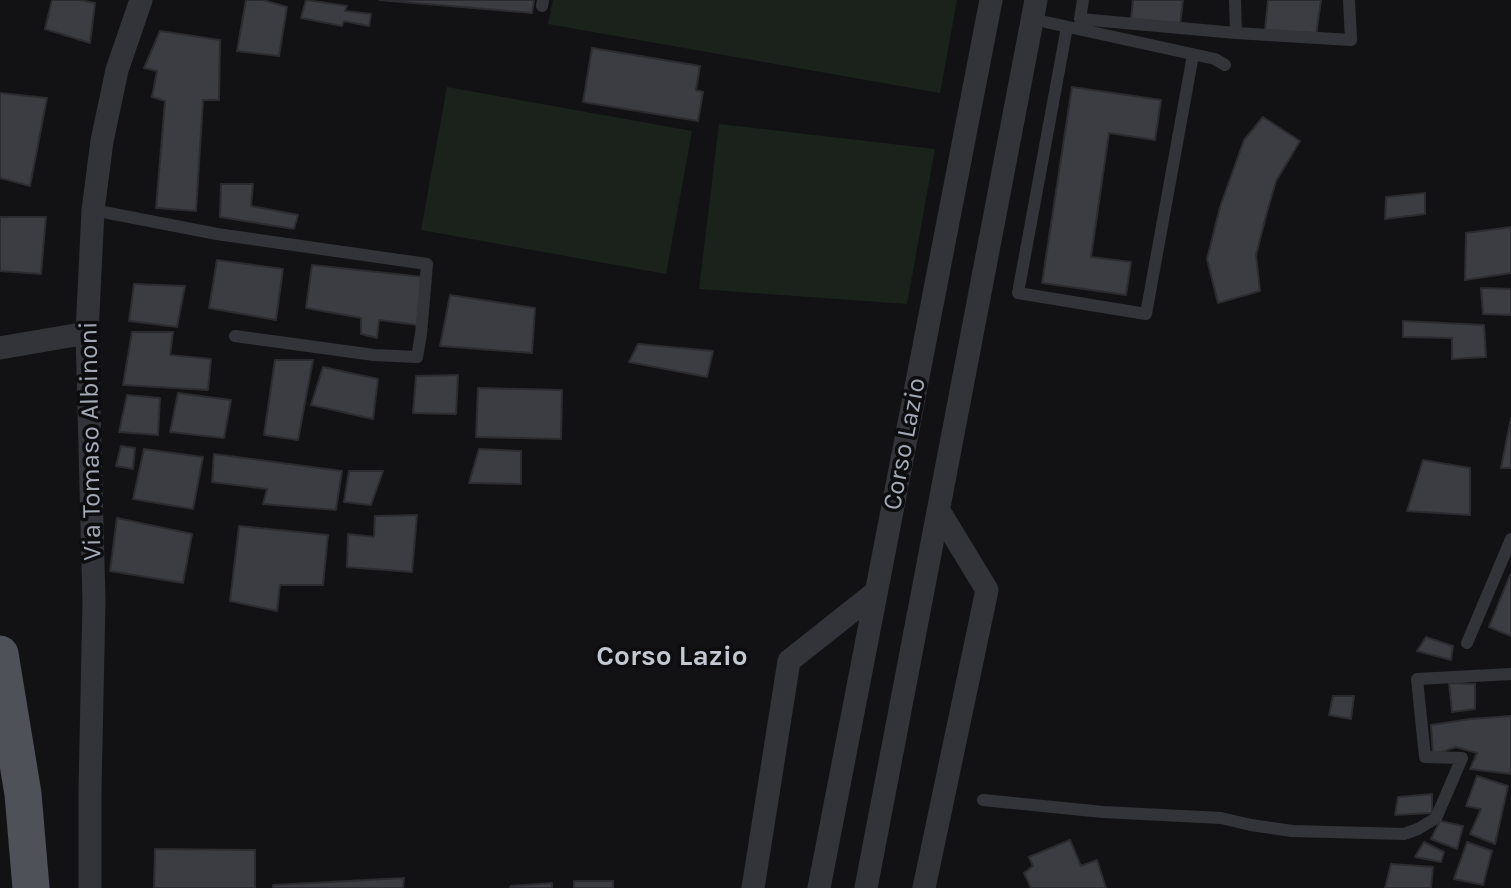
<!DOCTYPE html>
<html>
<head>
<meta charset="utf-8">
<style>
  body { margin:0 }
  canvas { display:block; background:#121214 }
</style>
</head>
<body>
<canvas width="1511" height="888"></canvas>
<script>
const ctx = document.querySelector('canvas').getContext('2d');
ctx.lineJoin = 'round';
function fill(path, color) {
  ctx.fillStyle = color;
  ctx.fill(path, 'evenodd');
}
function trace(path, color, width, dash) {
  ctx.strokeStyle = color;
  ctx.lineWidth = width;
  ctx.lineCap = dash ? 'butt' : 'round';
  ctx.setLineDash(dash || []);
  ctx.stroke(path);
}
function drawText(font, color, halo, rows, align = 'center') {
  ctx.font = font + ' Karla,sans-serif';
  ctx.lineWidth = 7;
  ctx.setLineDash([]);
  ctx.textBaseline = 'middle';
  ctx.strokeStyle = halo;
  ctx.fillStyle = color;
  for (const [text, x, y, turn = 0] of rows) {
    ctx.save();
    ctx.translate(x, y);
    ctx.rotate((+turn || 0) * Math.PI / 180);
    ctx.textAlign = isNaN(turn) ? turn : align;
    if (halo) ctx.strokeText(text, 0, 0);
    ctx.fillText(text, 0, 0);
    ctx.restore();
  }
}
const green = new Path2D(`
  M 553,0 L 957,0 L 940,93 L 548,24 Z
  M 447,87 L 692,131 L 666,274 L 421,230 Z
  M 719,124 L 935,149 L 907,304 L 699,289 Z`);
const building = new Path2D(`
  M 52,0 L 80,0 L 95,3 L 90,43 L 45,29 Z
  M 246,0 L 263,0 L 287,7 L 279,56 L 237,51 Z
  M 306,0 L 347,6 L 345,11 L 371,14 L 369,26 L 344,21 L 342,26 L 301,18 Z
  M 380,0 L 534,0 L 532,13 Z
  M 1133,0 L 1183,0 L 1180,25 L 1131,19 Z
  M 1268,0 L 1321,0 L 1316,36 L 1265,30 Z
  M 160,31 L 220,40 L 219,100 L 203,100 L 196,211 L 156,208 L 165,101 L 152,97 L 157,71 L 144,68 Z
  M 592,48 L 700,66 L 696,90 L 703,92 L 698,121 L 583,102 Z
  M 1072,87 L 1161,100 L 1155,140 L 1109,133 L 1091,257 L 1131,262 L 1126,295 L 1042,283 Z
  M 0,93 L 47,98 L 30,186 L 0,178 Z
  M 1263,117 L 1300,141 L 1276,181 L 1267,212 L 1256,255 L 1260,291 L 1218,303 L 1207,259 L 1220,207 L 1244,140 Z
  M 221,184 L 253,184 L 251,206 L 298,215 L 294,229 L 220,217 Z
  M 1425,193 L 1425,214 L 1385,219 L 1386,197 Z
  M 0,217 L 46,217 L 41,274 L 0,271 Z
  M 1511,227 L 1511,273 L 1465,280 L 1466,233 Z
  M 217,260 L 283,269 L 276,320 L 209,308 Z
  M 312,265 L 424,277 L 417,325 L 379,320 L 377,338 L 361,334 L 361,318 L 306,308 Z
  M 134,284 L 185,286 L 177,327 L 129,321 Z
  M 1481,288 L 1511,289 L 1511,315 L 1483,314 Z
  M 450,295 L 535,308 L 532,353 L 440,346 Z
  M 1403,321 L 1484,325 L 1486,357 L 1452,359 L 1452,338 L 1403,337 Z
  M 132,332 L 173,332 L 170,355 L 211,359 L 208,390 L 123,385 Z
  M 638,344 L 713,351 L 707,377 L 629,362 Z
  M 275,360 L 313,360 L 298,440 L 264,435 Z
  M 323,367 L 378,379 L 373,419 L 311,405 Z
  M 458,375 L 456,414 L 413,413 L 416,376 Z
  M 478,388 L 562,390 L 561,439 L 476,437 Z
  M 178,393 L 231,400 L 224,438 L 170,432 Z
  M 127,395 L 160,398 L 158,435 L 119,432 Z
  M 1511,418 L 1511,468 L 1501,468 Z
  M 121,446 L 135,448 L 133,469 L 116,466 Z
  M 144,449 L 203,457 L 193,509 L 133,499 Z
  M 479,449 L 521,451 L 521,484 L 469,483 Z
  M 214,454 L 342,471 L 336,510 L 263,504 L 267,489 L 212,482 Z
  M 1423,460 L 1470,468 L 1470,515 L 1407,511 Z
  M 349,471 L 383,471 L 371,505 L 344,502 Z
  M 417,515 L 412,572 L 347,567 L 348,534 L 374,537 L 375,516 Z
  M 117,518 L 192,534 L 183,583 L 110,571 Z
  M 239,526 L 328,535 L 323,585 L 280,585 L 277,611 L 230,601 Z
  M 1510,575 L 1511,575 L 1511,636 L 1489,627 Z
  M 1426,637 L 1453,646 L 1451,660 L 1417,651 Z
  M 1449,683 L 1475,684 L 1475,709 L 1452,712 Z
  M 1333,696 L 1354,696 L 1351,719 L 1329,715 Z
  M 1511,716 L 1511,774 L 1470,769 L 1477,753 L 1456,747 L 1433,755 L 1431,725 L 1470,719 Z
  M 1477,776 L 1508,786 L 1495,844 L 1470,834 L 1481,809 L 1466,806 Z
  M 1432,794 L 1432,813 L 1395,815 L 1398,797 Z
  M 1440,821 L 1463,826 L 1457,849 L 1431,839 Z
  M 1070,840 L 1081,866 L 1097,860 L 1106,888 L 1031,888 L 1024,873 L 1033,866 L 1029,857 Z
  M 1424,842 L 1444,852 L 1441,862 L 1415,857 Z
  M 1467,842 L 1492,851 L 1483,885 L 1454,879 Z
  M 155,849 L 255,850 L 255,888 L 154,888 Z
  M 1391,864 L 1433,867 L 1431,888 L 1385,888 Z
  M 404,878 L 403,888 L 273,888 L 273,885 Z
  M 574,881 L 613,881 L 613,888 L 574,888 Z
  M 552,883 L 552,888 L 510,888 L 511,886 Z`);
const service = new Path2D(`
  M 1083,0 L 1080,19 L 1236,33
  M 1235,0 L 1236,33 L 1351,40 L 1349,0
  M 542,6 L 543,0
  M 1032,19 L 1215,59 L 1225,65
  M 1067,27 L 1018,293 L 1146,314 L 1193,55
  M 93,210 L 217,234 L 427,264 L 421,334 L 417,357 L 374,355 L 235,336
  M 1467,643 L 1511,539
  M 983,800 L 1103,812 L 1221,818 L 1251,825 L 1292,831 L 1404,834 L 1418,829 L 1436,818 L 1462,758 L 1425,757 L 1417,679 L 1511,674`);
const minor = new Path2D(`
  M 0,348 L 87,333
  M 90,888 L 90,790 L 94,601 L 87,333 L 93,210 L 102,141 L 117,70 L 141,0
  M 753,888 L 789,661 L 876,592
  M 819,888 L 991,0
  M 866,888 L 1036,0
  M 924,888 L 987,590 L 939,511`);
const primary = new Path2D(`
  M 0,654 L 23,794 L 31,888`);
const streetNames = [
  ["Via Tomaso Albinoni",91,441,-91],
  ["Corso Lazio",905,444,-79]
];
const neighbourhoodNames = [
  ["Corso Lazio",672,657]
];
fill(green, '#1a221b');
fill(building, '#3c3d42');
trace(building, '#2c2c30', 2);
trace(service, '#333439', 12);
trace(minor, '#333439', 23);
trace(primary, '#4f5159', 37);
drawText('26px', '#a3a9b6', '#0d0d0f', streetNames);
drawText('bold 28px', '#c4c8d1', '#0d0d0f', neighbourhoodNames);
</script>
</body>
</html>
